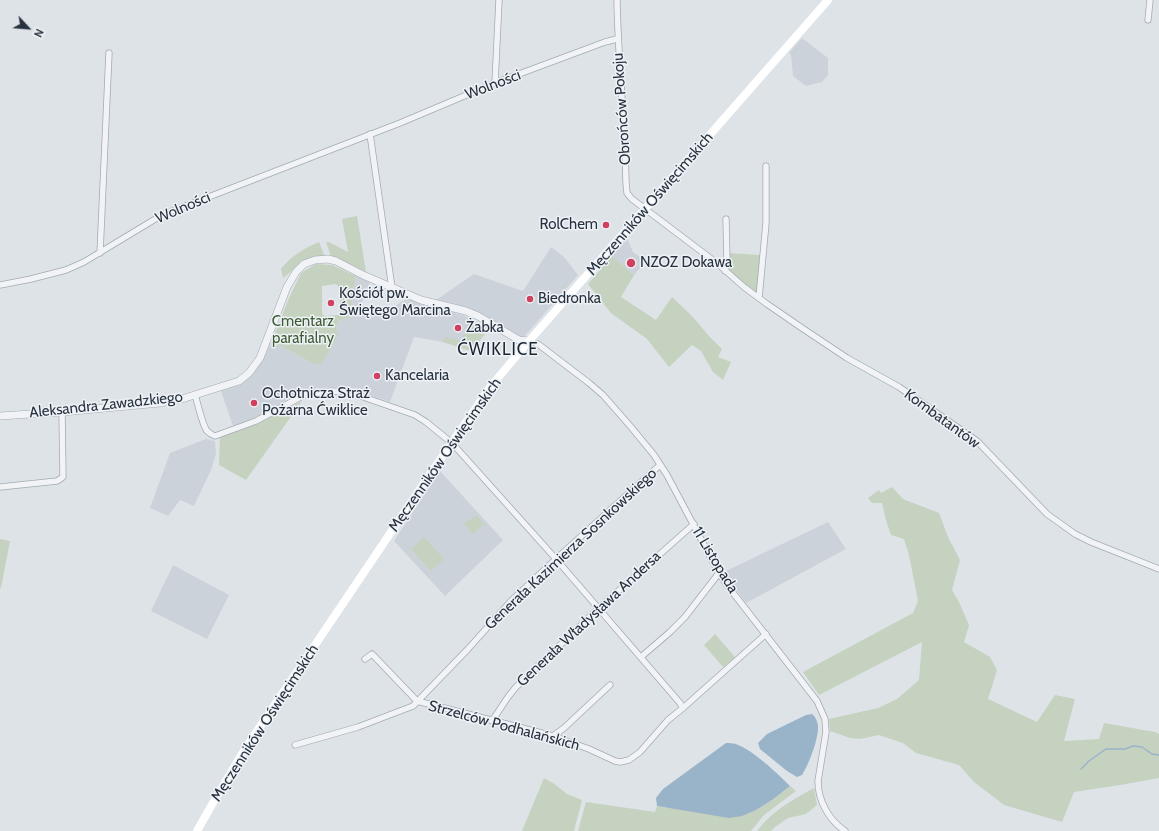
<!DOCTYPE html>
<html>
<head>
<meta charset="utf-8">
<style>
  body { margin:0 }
  #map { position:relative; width:1159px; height:831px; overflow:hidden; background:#dee3e8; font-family:Cabin,sans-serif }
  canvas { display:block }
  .north { position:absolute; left:8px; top:8px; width:40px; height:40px; -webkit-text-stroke:3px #eef2f6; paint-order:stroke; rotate:116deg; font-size:11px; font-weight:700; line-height:16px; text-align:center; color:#27323f }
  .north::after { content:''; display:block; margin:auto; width:14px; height:18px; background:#27323f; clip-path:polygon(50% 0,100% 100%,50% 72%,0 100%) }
</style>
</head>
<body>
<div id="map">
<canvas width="1159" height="831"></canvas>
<div class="north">N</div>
</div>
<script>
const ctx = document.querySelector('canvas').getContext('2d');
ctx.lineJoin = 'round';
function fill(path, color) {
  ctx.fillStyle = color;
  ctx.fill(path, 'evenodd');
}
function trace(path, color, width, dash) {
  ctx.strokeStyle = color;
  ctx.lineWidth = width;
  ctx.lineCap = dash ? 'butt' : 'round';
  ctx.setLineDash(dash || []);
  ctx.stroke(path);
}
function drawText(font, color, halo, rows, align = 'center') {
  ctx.font = font + ' Cabin,sans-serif';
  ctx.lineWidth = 3;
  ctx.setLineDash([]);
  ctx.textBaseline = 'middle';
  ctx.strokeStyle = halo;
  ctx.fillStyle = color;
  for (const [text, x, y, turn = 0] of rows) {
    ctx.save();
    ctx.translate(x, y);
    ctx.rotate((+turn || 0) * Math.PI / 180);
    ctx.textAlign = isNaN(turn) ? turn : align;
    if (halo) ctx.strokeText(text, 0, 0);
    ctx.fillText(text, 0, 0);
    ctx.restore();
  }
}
const built = new Path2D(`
  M 802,38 L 828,58 L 828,75 L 822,82 L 806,86 L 793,76 L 791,55 L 789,53 Z
  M 627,238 L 633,252 L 646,261 L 634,275 L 612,256 Z
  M 551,247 L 564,257 L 578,275 L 523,338 L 502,325 L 480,313 L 452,303 L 436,300 L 474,274 L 523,291 Z
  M 356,276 L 370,282 L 361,305 L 382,315 L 407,298 L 465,316 L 489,329 L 471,351 L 443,342 L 414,337 L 390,402 L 351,388 L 330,387 L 305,390 L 256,417 L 233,426 L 221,391 L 240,385 L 251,375 L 263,359 L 272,341 L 314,364 L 336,329 L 338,321 L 350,317 Z
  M 206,439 L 215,441 L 216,454 L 211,470 L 194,506 L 180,500 L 168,516 L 150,508 L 170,453 Z
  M 440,471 L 503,540 L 445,596 L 394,541 Z
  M 828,522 L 846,549 L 746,603 L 724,572 Z
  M 173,565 L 229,595 L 207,639 L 151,611 Z`);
const green = new Path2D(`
  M 357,216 L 366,272 L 338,258 L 331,257 L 326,242 L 329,242 L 348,252 L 342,219 Z
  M 319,242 L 325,257 L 303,262 L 283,278 L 281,269 C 292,255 303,249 319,242 Z
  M 729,253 L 760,255 L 757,293 L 727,270 Z
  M 612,256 L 634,275 L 621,297 L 656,320 L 672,297 L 692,316 L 709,336 L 722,349 L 718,357 L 731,362 L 723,380 L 713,372 L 701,351 L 692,345 L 669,367 L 647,339 L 611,313 L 588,284 Z
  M 316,264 L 332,265 L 356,276 L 350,317 L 338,321 L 336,329 L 338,335 L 322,363 L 314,364 L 272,341 L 289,298 L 301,273 ZM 336,284 L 341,290 L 339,315 L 325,316 L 322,314 L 322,286 Z
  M 472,320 L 489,329 L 471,351 L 443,342 L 445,337 L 462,341 L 467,326 Z
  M 302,401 L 246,480 L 219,465 L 220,437 L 257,424 Z
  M 892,487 L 903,499 L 939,513 L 948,537 L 960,560 L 952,590 L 959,602 L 969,625 L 964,642 L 990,657 L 997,670 L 988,699 L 1037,722 L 1055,695 L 1075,699 L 1064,741 L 1099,739 L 1104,723 L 1155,732 L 1159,734 L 1159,778 L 1120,785 L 1074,792 L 1062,822 L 1004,805 L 974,782 L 959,765 L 916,753 L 903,743 L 879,735 L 860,739 L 850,738 L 830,731 L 829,719 L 878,708 L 897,699 L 919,680 L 922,642 L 819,695 L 803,672 L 913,613 L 918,601 L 909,555 L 904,539 L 891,535 L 886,520 L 882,503 L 872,503 L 868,498 L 879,490 L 881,493 Z
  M 476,515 L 484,524 L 473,534 L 464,524 Z
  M 424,537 L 444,559 L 431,571 L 411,549 Z
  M 0,539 L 10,541 L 1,588 L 0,588 Z
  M 715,634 L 735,657 L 723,667 L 704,645 Z
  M 544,778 L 553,783 L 567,794 L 582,800 L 574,831 L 522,831 Z
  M 790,786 L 796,791 L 764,815 L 751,831 L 578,831 L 586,802 L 655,812 L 657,806 L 667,808 L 756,810 L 772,800 Z
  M 814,788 L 817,805 L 806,814 L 788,818 L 775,827 L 771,831 L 757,831 C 771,812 793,799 814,788 Z`);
const water = new Path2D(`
  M 812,714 C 815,716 817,721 818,725 C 819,738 809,764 802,775 L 797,777 L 787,771 L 760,749 L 758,743 L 767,734 L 806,715 Z
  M 726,743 C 729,743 733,743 736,744 C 754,751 776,772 790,786 L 772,800 L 756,810 L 742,816 L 729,818 L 657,806 L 656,798 L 663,789 Z`);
const stream = new Path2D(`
  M 1081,769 L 1089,761 L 1106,749 L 1125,749 L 1133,746 L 1142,747 L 1152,754 L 1159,755`);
const minor = new Path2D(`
  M 617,0 C 618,61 625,122 626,183 L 627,193 L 632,199 L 718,264 L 744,287 L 767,304 L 802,328 L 847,358 L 899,387 L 977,441 L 1047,514 L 1075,534 L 1091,542 L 1159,569
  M 1148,20 L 1150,0
  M 495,83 L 499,0
  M 370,134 L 392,288
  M 100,253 L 109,53
  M 725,271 L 727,262 L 726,219
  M 0,285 L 31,279 L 66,270 L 84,262 L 162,215 L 400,123 L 495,83 L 605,42 L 617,39
  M 759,298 L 766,223 L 766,166
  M 529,341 L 538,344 L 589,383 L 603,395 L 631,427 L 654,455 L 667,475 L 719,573 L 727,585 L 817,701 L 825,719 L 826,732 L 818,781 C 818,801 829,820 845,831
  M 195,395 C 198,404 202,424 207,431 C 209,433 212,435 215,436 L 256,421 L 306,394 L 331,391 L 349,392 L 415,415 L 426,422 L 452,443 L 556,559 L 680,703 L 683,708
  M 0,487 L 57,481 L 63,477 L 62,412
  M 641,657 L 670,632 L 685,617 L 719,573
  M 365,659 L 372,654 L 373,655 L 417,701 L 553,736 L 589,749 L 615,761 L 620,762 L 629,760 L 640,752 L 668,720 L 683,708 L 766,634
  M 492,721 L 508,697 L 516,687 L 599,608 L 694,524
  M 553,736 L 564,728 L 610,685
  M 295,745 L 358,727 L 413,706 L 468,649 L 511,601 L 556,559 L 660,465`);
const tertiary = new Path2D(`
  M 0,416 L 62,412 L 160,403 L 185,398 L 239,381 L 249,373 L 260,358 L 287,287 L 296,272 L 304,264 L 315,260 L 328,259 L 336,261 L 363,275 L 421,300 L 466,311 L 478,316 L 519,340 L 529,341`);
const secondary = new Path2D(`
  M 197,831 L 218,794 L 245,749 L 420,489 L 491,386 L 529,341 L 828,0`);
const markers = [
  [606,225,4,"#d0415f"],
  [631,263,5,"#d0415f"],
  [530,299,4,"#d0415f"],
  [331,303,4,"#d0415f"],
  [458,328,4,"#d0415f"],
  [377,376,4,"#d0415f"],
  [254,403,4,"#d0415f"]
];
const streetNames = [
  ["Wolności",493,85,-21],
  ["Obrońców Pokoju",622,109,-94],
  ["Męczenników Oświęcimskich",650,204,-49],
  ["Wolności",183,208,-23],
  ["Aleksandra Zawadzkiego",106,405,-6],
  ["Kombatantów",942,419,36],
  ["Męczenników Oświęcimskich",445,455,-55],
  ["Generała Kazimierza Sosnkowskiego",571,549,-43],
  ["11 Listopada",715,560,59],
  ["Generała Władysława Andersa",589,619,-43],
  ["Męczenników Oświęcimskich",265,723,-57],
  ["Strzelców Podhalańskich",504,726,15]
];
const poiNames = [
  ["RolChem",598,225,"right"],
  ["NZOZ Dokawa",640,263],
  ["Kościół pw.",339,294],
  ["Świętego Marcina",339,311],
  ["Biedronka",538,299],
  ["Żabka",466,328],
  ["Kancelaria",385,376],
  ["Ochotnicza Straż",262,394],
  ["Pożarna Ćwiklice",262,411]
];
const parkNames = [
  ["Cmentarz",303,322],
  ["parafialny",303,339]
];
const quarterNames = [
  ["ĆWIKLICE",498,350]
];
fill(built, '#ccd2da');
fill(green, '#c5d2bf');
fill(water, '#99b3c9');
trace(stream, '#99b3c9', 1.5);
trace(minor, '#a3aab2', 7);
trace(tertiary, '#a3aab2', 8);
trace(minor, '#f1f3f6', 5.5);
trace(tertiary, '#f1f3f6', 7);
trace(secondary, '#fff', 8);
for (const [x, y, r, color] of markers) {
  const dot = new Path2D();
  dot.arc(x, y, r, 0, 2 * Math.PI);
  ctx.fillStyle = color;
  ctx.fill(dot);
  trace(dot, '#eef2f6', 1.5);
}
drawText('15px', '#27323f', '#eef2f6', streetNames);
drawText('15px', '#27323f', '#eef2f6', poiNames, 'left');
drawText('15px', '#3e5b34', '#eef2f6', parkNames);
ctx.letterSpacing = '1px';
drawText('17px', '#1a2330', '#eef2f6', quarterNames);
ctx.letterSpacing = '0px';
</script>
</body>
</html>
